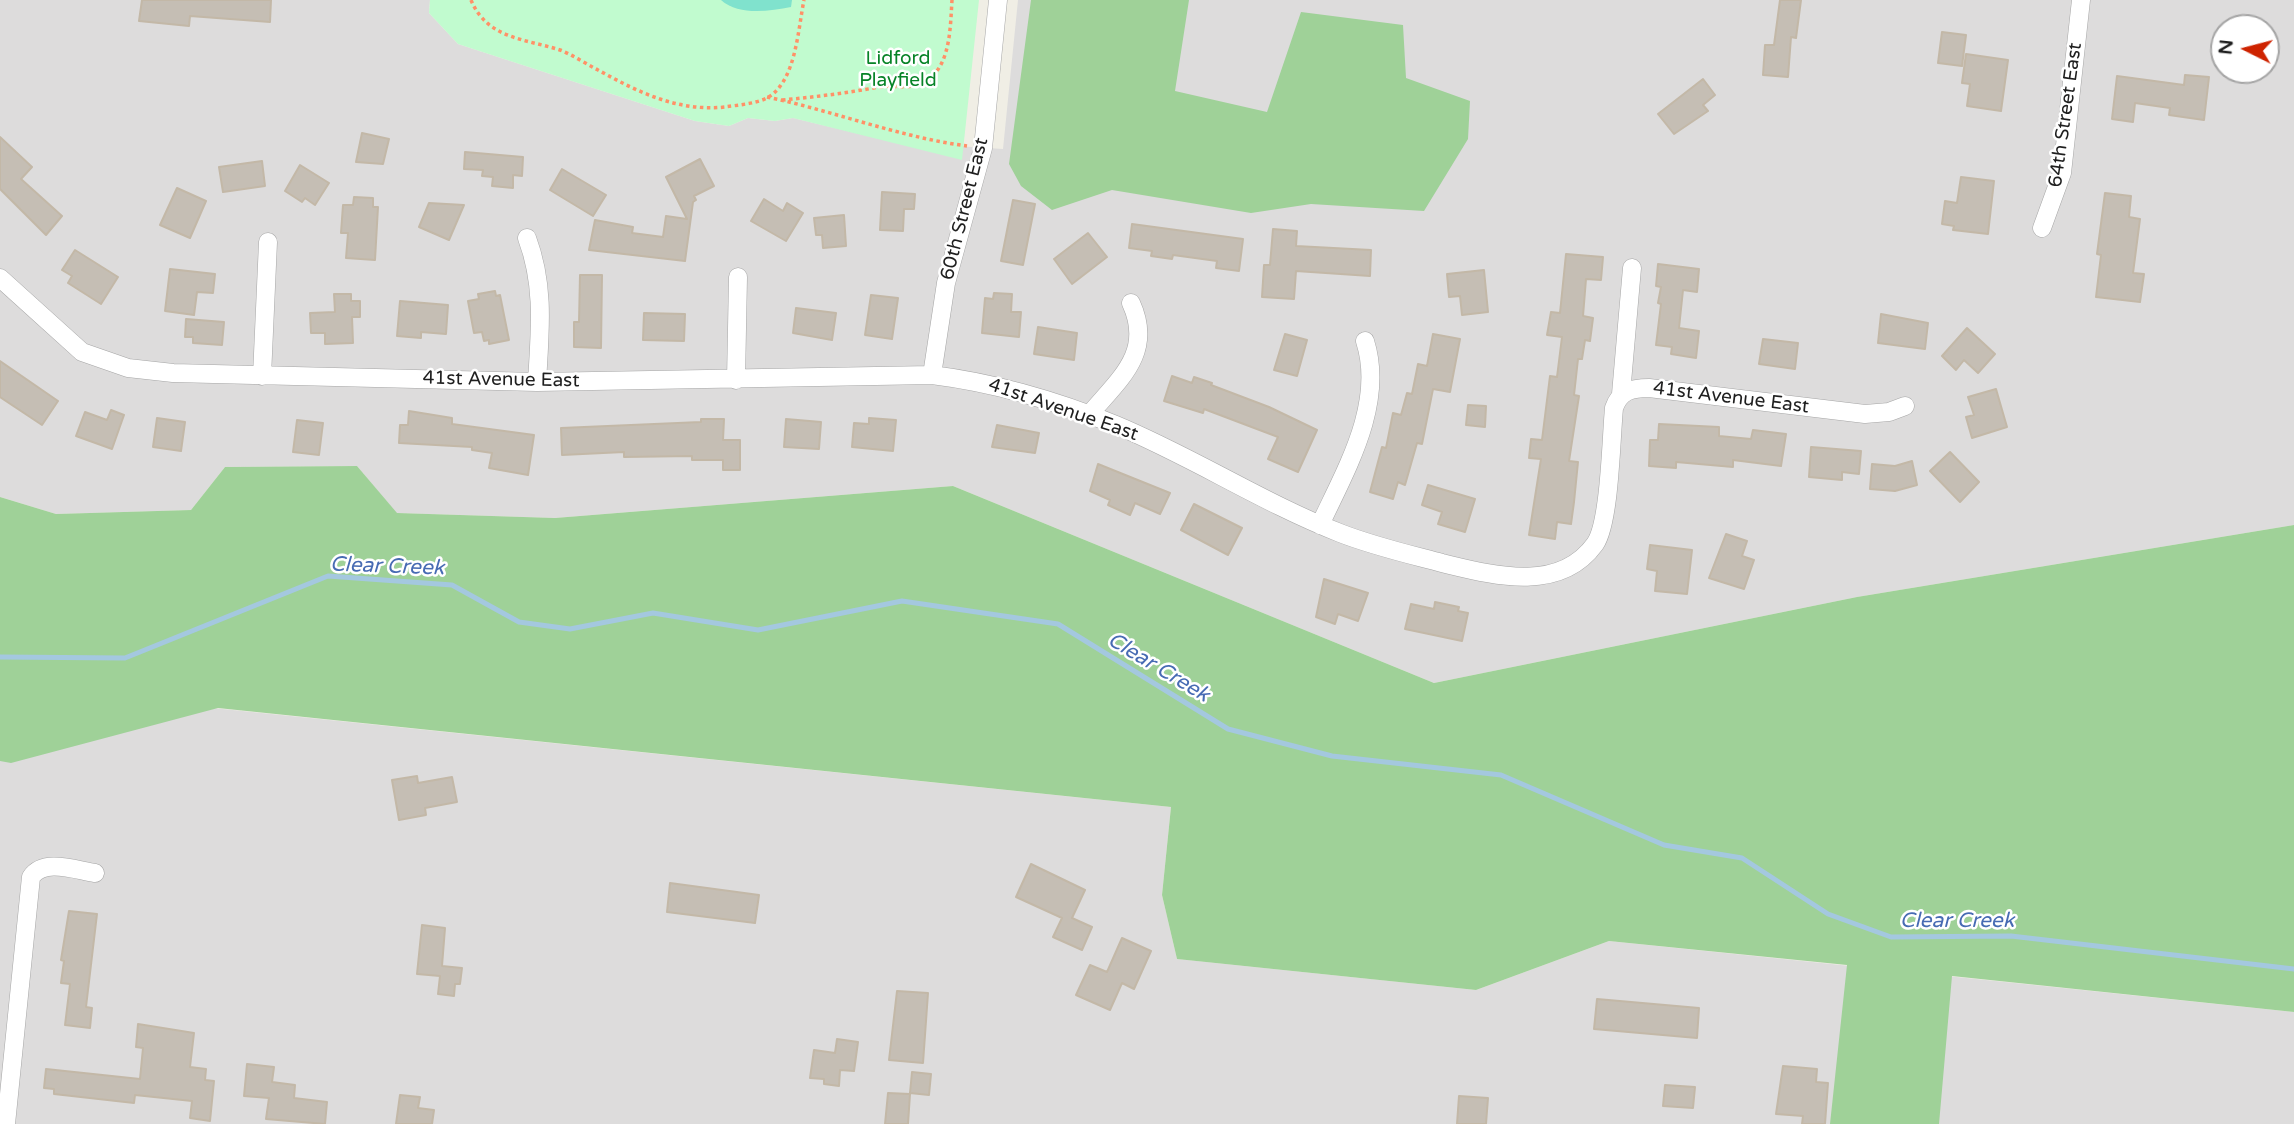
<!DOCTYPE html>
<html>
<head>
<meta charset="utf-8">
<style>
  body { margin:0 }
  #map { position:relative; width:2294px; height:1124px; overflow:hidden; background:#f0eee5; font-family:"Varela Round",sans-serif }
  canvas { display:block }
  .north { position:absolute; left:2210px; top:14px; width:70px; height:70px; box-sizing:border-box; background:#fff; border:2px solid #a5a5a5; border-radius:50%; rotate:276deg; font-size:19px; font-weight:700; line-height:28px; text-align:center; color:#1f1f1f }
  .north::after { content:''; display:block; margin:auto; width:24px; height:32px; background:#ce2300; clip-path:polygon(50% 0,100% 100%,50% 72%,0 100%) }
</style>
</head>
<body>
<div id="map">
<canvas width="2294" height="1124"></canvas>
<div class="north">N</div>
</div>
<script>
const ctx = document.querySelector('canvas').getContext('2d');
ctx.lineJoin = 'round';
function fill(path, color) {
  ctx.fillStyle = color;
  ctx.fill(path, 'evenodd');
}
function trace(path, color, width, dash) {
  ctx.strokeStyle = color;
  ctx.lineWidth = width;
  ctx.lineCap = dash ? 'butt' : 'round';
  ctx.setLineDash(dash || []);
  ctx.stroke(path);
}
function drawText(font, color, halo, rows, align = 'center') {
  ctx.font = font + ' "Varela Round",sans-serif';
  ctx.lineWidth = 5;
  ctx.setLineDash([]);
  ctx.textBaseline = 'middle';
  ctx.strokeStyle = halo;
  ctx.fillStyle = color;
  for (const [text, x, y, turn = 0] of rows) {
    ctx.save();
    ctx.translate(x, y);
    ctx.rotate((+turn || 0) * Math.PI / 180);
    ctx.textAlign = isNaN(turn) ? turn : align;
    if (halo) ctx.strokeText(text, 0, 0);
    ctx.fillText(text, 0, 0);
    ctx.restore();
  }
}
const residential = new Path2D(`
  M 0,0 L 430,0 L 429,13 L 458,44 L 695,121 L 729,126 L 748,118 L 775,121 L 793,118 L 894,142 L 1003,149 L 1018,0 L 2294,0 L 2294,525 L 1857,597 L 1434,683 L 953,486 L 555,518 L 396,513 L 357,466 L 225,467 L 191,510 L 56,514 L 0,497 ZM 2224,28 L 2266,28 L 2266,70 L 2224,70 Z
  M 0,686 L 1171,807 L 1162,895 L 1177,959 L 1476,990 L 1609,941 L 2294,1012 L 2294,1124 L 0,1124 Z`);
const forest = new Path2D(`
  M 1031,0 L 1189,0 L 1175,91 L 1267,112 L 1301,12 L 1403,25 L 1406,78 L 1470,101 L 1468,139 L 1424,211 L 1311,204 L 1251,213 L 1112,190 L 1052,210 L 1021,186 L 1009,164 Z
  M 357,466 L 397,513 L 555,518 L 953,486 L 1434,683 L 1857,597 L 2294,525 L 2294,1012 L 1952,976 L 1939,1124 L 1830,1124 L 1847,965 L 1609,941 L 1476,990 L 1177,959 L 1162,895 L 1171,807 L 218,708 L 11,763 L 0,761 L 0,497 L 56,514 L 191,510 L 225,467 Z`);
const park = new Path2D(`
  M 430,0 L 979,0 L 962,160 L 793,118 L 775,121 L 748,118 L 729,126 L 695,121 L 458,44 L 429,13 Z`);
const pitch = new Path2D(`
  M 721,0 L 792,0 L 791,7 C 769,11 739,16 721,0 Z`);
const stream = new Path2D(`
  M 0,657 L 125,658 L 328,576 L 452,585 L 519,622 L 570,629 L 653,613 L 758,630 L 902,601 L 1058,624 L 1228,729 L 1332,756 L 1501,775 L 1664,845 L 1742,858 L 1828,914 L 1891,937 L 2011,936 L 2294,969`);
const building = new Path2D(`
  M 142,0 L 271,0 L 270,22 L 190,16 L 189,26 L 139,21 Z
  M 1780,0 L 1801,0 L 1796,38 L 1791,37 L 1788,77 L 1763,75 L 1765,45 L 1774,45 Z
  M 1942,32 L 1966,35 L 1962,66 L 1938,63 Z
  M 1966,54 L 2008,60 L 2001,111 L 1967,106 L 1970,84 L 1962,83 Z
  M 2185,75 L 2209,77 L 2204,120 L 2169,115 L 2170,108 L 2135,103 L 2133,122 L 2112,119 L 2117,76 L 2184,85 Z
  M 1703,79 L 1715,95 L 1703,105 L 1708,111 L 1674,134 L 1658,114 Z
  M 362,133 L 389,139 L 383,164 L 356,162 Z
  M 0,137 L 32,167 L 21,179 L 62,216 L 46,235 L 0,189 Z
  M 465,152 L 523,157 L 522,176 L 513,175 L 513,188 L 492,186 L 493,177 L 482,176 L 483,170 L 464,169 Z
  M 700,159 L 714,186 L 694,196 L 696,200 L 693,202 L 685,261 L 589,250 L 595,220 L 633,227 L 632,233 L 663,237 L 666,216 L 687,219 L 666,177 Z
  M 262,161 L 265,186 L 223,192 L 219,167 Z
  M 300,165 L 329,183 L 315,205 L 305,198 L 302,202 L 285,191 Z
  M 562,169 L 606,195 L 593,216 L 550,190 Z
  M 1961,177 L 1994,181 L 1988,234 L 1953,230 L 1954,226 L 1942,224 L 1945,201 L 1957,203 Z
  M 177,188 L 206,201 L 190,238 L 160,225 Z
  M 882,192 L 915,194 L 914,209 L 904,209 L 903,231 L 880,230 Z
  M 2105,193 L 2131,196 L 2129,217 L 2140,219 L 2133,273 L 2144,274 L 2140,302 L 2096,297 L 2101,255 L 2097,254 Z
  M 354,197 L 373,198 L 373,207 L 378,207 L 375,260 L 346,258 L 348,233 L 341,233 L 343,205 L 353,205 Z
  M 764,199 L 783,211 L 787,203 L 803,213 L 786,241 L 751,221 Z
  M 1013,200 L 1035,204 L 1023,265 L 1001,261 Z
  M 429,203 L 464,205 L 449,240 L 419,227 Z
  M 844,215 L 846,246 L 823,248 L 822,235 L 816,235 L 814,218 Z
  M 1132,224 L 1243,239 L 1239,271 L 1216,268 L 1217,261 L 1173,255 L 1172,259 L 1151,256 L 1152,251 L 1129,248 Z
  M 1273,229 L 1297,231 L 1296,246 L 1371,250 L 1370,276 L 1296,271 L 1294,299 L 1262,297 L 1264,265 L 1270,265 Z
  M 1088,233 L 1107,257 L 1072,284 L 1054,259 Z
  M 75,250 L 118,277 L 101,304 L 68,283 L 72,276 L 62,270 Z
  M 1566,254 L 1603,257 L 1601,280 L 1586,279 L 1583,316 L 1593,318 L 1590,341 L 1585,340 L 1582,359 L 1578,359 L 1574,395 L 1579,396 L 1569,461 L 1578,462 L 1574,502 L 1571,524 L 1557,522 L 1555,539 L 1529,535 L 1541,459 L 1529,458 L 1531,439 L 1542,440 L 1550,376 L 1557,377 L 1562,337 L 1547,335 L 1551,312 L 1560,313 Z
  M 1658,264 L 1699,269 L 1697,292 L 1683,290 L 1679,328 L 1699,331 L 1696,358 L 1671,354 L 1672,347 L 1656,345 L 1661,304 L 1658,303 L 1661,287 L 1656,286 Z
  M 170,269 L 215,274 L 213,293 L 197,292 L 194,315 L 165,311 Z
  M 1484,270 L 1488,312 L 1462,315 L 1460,296 L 1449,297 L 1447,274 Z
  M 580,275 L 602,275 L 601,348 L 574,347 L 574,322 L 579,322 Z
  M 495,291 L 496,296 L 500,295 L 509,340 L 489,344 L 489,340 L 484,341 L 482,332 L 474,333 L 468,301 L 479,299 L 478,294 Z
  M 994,293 L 1012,294 L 1011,312 L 1021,312 L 1019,337 L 982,333 L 985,298 L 993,299 Z
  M 334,294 L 351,294 L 351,301 L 360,301 L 360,317 L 352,317 L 353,343 L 325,344 L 325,333 L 311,333 L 310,313 L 335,312 Z
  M 871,295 L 898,298 L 892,339 L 865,335 Z
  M 400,301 L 448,305 L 446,334 L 421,332 L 421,338 L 397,336 Z
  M 796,308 L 836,313 L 832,340 L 793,333 Z
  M 644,313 L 685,314 L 684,341 L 643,340 Z
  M 1881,314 L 1928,323 L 1925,349 L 1878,343 Z
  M 186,319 L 224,322 L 222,345 L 193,343 L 193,337 L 185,337 Z
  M 1038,327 L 1077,333 L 1074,360 L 1034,354 Z
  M 1967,328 L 1995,354 L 1978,373 L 1964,360 L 1956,370 L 1942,356 Z
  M 1285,334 L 1307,340 L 1297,376 L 1274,370 Z
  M 1433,334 L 1460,339 L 1450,392 L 1433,389 L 1422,444 L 1417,443 L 1405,485 L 1398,482 L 1393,499 L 1370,492 L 1382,447 L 1386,448 L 1393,413 L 1401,415 L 1407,393 L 1412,394 L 1418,364 L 1427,366 Z
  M 1763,339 L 1798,343 L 1795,369 L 1759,364 Z
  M 0,361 L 58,401 L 42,425 L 0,397 Z
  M 1172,376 L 1192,383 L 1194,377 L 1212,383 L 1211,385 L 1269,407 L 1317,430 L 1298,472 L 1268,459 L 1278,437 L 1204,409 L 1203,413 L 1164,401 Z
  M 1996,389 L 2007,427 L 1972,438 L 1966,417 L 1974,415 L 1968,397 Z
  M 1468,405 L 1486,406 L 1485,427 L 1466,425 Z
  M 111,410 L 124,415 L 112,449 L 76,436 L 85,412 L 107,420 Z
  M 409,411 L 452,418 L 452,424 L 534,435 L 528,475 L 489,468 L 492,453 L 472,450 L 472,447 L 399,443 L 400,425 L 408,425 Z
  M 157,418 L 185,422 L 181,451 L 153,447 Z
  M 869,418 L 896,420 L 893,451 L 852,447 L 854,423 L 869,424 Z
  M 701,419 L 724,419 L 723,440 L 740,440 L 740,470 L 723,470 L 723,460 L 692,460 L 692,456 L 624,457 L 624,452 L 562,455 L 561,428 L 701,422 Z
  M 786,419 L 821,422 L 819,449 L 784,447 Z
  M 297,420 L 323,423 L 319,455 L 293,452 Z
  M 1659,424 L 1719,427 L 1719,436 L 1751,439 L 1753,430 L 1786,434 L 1781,466 L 1733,460 L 1733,467 L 1676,462 L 1676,468 L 1649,466 L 1650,440 L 1658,440 Z
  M 997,425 L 1039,433 L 1035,453 L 992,447 Z
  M 1811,447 L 1861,451 L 1859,474 L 1842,472 L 1842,480 L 1809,477 Z
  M 1950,452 L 1979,482 L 1960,502 L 1930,471 Z
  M 1912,461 L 1917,485 L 1895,491 L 1870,489 L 1872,464 L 1895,466 Z
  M 1098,464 L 1170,493 L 1160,514 L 1135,503 L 1130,515 L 1108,505 L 1110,500 L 1090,491 Z
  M 1428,485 L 1475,499 L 1465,532 L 1438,524 L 1442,512 L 1422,505 Z
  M 1194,504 L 1242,528 L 1228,555 L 1181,530 Z
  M 1726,534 L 1747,541 L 1742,556 L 1754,560 L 1744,589 L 1709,578 Z
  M 1650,545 L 1692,550 L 1687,594 L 1655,591 L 1657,571 L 1647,569 Z
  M 1324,579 L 1368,593 L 1358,621 L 1338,614 L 1335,624 L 1316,617 Z
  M 1435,602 L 1459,607 L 1458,611 L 1468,613 L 1462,641 L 1405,629 L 1411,604 L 1434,609 Z
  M 417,776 L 418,783 L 452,777 L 457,802 L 425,808 L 426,815 L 399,820 L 392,780 Z
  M 1031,864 L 1085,890 L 1072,918 L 1092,927 L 1082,950 L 1053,937 L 1062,918 L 1016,897 Z
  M 670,883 L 759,895 L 755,923 L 667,912 Z
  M 69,911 L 97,914 L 86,1007 L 92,1008 L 90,1028 L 65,1025 L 70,984 L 61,983 L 64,961 L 61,960 Z
  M 422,925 L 445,928 L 442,966 L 462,968 L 460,984 L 455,984 L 454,996 L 438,994 L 440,976 L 417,974 Z
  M 1122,938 L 1151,951 L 1134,989 L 1122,983 L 1110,1010 L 1076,995 L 1090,965 L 1107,972 Z
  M 897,991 L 928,993 L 923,1063 L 889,1060 Z
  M 1597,999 L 1699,1008 L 1697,1038 L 1594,1029 Z
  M 138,1024 L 194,1033 L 190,1067 L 206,1069 L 205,1080 L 214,1081 L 210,1121 L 190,1118 L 192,1101 L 135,1095 L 134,1103 L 54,1094 L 54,1089 L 44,1088 L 46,1069 L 140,1079 L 143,1048 L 136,1047 Z
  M 837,1039 L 858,1042 L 854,1071 L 840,1070 L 839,1086 L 824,1084 L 824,1079 L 810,1078 L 814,1050 L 835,1053 Z
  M 247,1064 L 274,1067 L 272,1082 L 295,1085 L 294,1098 L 327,1102 L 325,1124 L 266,1119 L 269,1098 L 244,1096 Z
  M 1783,1066 L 1817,1069 L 1816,1082 L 1828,1083 L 1825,1124 L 1802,1124 L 1803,1116 L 1776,1114 Z
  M 912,1072 L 931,1074 L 929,1095 L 910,1093 Z
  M 1665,1085 L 1695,1087 L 1693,1108 L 1663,1106 Z
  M 888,1093 L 910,1094 L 908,1124 L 885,1124 Z
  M 400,1095 L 420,1097 L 418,1108 L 434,1110 L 432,1124 L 396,1124 Z
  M 1459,1096 L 1488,1098 L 1486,1124 L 1457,1124 Z`);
const path = new Path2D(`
  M 471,0 C 487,39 526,39 560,50 C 573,55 586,64 598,70 C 638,92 678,112 725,107 C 737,105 755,104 767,98 C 796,82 798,29 804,0
  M 767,97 C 834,111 899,137 967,146
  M 782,100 C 815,97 847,93 879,87 C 890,85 901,88 912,86 C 951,79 950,31 952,0`);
const minor = new Path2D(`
  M 2042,228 L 2062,173 L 2081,0
  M 527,238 C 545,286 540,331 537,382
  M 0,278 L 82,352 L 128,368 L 173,373 L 537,382 L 932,375 C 996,383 1057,401 1116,425 C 1193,457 1263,503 1340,533 C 1373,546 1408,554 1442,563 C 1492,575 1559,594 1595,544 C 1610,523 1611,438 1614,408 C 1620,391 1631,388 1649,388 L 1865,414 L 1889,412 L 1905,406
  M 932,375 L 946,283 L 983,148 L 998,0
  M 262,376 L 268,242
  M 736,380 L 738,277
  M 1621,394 L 1632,268
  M 1089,415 C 1119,379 1154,353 1131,303
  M 1320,525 C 1346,469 1385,404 1365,341
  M 6,1124 L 31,877 C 44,858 75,870 95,873`);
const parkNames = [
  ["Lidford",898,59],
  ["Playfield",898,81]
];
const streetNames = [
  ["64th Street East",2066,115,-82],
  ["60th Street East",965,209,-76],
  ["41st Avenue East",501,380,1],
  ["41st Avenue East",1731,398,7],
  ["41st Avenue East",1063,410,19]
];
const waterNames = [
  ["Clear Creek",387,567,2],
  ["Clear Creek",1158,668,31],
  ["Clear Creek",1957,921]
];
fill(residential, '#dddcdc');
fill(forest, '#9fd198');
fill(park, '#c1fbcf');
fill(pitch, '#80e2cd');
trace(stream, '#a4c8df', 5);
fill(building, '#c5beb4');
trace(building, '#c3b8a7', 2);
trace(minor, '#a6a6a6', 19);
trace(path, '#ff9167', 3.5, [3.5, 3.5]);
trace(minor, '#fff', 18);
drawText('19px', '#078327', '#fff', parkNames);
drawText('19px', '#1f1f1f', '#fff', streetNames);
drawText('italic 21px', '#476bb3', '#fff', waterNames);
</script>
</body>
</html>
